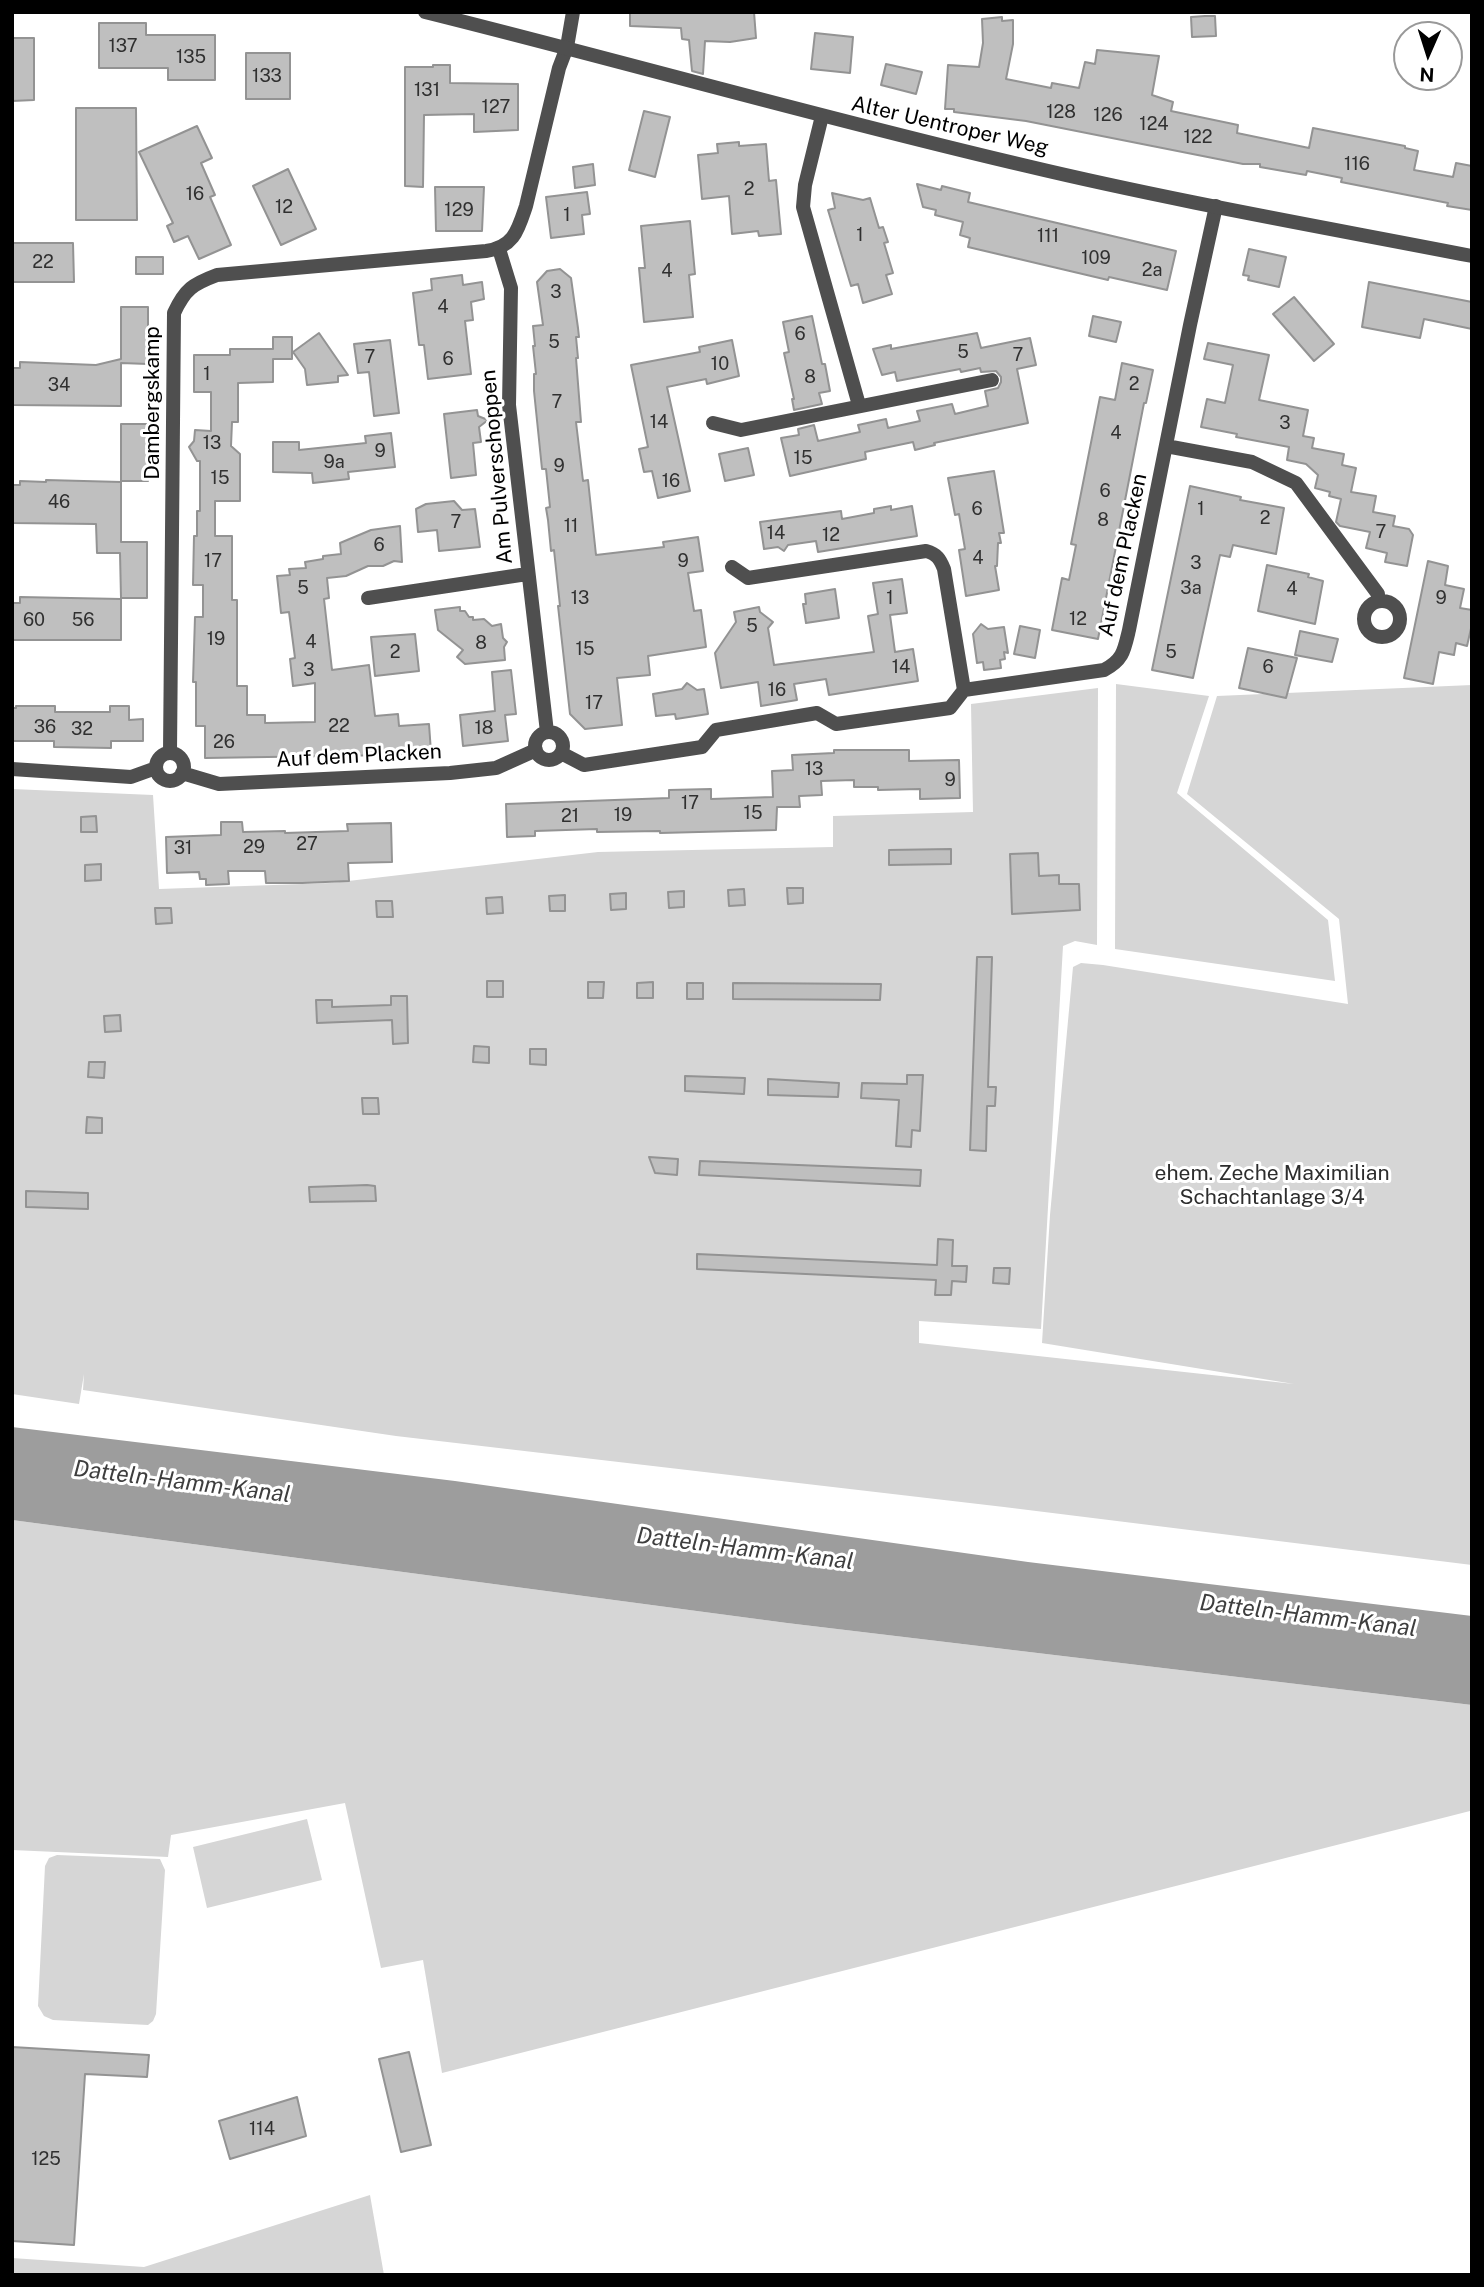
<!DOCTYPE html>
<html>
<head>
<meta charset="utf-8">
<style>
  body { margin:0 }
  #map { position:relative; width:1484px; height:2287px; overflow:hidden; background:#fff; font-family:"Public Sans",sans-serif }
  canvas { display:block }
  .frame { position:absolute; inset:0; border:14px solid #000; pointer-events:none }
  .north { position:absolute; left:1393px; top:21px; width:70px; height:70px; box-sizing:border-box; background:#fff; border:2px solid #999; border-radius:50%; rotate:183deg; font-size:19px; font-weight:700; line-height:28px; text-align:center; color:#000 }
  .north::after { content:''; display:block; margin:auto; width:24px; height:32px; background:#000; clip-path:polygon(50% 0,100% 100%,50% 72%,0 100%) }
</style>
</head>
<body>
<div id="map">
<canvas width="1484" height="2287"></canvas>
<div class="frame"></div>
<div class="north">N</div>
</div>
<script>
const ctx = document.querySelector('canvas').getContext('2d');
ctx.lineJoin = 'round';
function fill(path, color) {
  ctx.fillStyle = color;
  ctx.fill(path, 'evenodd');
}
function trace(path, color, width, dash) {
  ctx.strokeStyle = color;
  ctx.lineWidth = width;
  ctx.lineCap = dash ? 'butt' : 'round';
  ctx.setLineDash(dash || []);
  ctx.stroke(path);
}
function drawText(font, color, halo, rows, align = 'center') {
  ctx.font = font + ' "Public Sans",sans-serif';
  ctx.lineWidth = 6;
  ctx.setLineDash([]);
  ctx.textBaseline = 'middle';
  ctx.strokeStyle = halo;
  ctx.fillStyle = color;
  for (const [text, x, y, turn = 0] of rows) {
    ctx.save();
    ctx.translate(x, y);
    ctx.rotate((+turn || 0) * Math.PI / 180);
    ctx.textAlign = isNaN(turn) ? turn : align;
    if (halo) ctx.strokeText(text, 0, 0);
    ctx.fillText(text, 0, 0);
    ctx.restore();
  }
}
const green = new Path2D(`
  M 1116,684 L 1209,696 L 1177,793 L 1328,920 L 1335,981 L 1115,949 Z
  M 1472,685 L 1472,1565 L 1004,1507 L 396,1436 L 83,1390 L 84,1374 L 79,1404 L 12,1394 L 12,789 L 153,795 L 159,889 L 331,883 L 598,852 L 833,847 L 833,816 L 973,812 L 971,704 L 1098,688 L 1097,945 L 1075,941 L 1063,946 L 1041,1329 L 919,1321 L 919,1343 L 1294,1384 L 1042,1343 L 1050,1215 L 1073,967 L 1081,963 L 1103,965 L 1348,1004 L 1339,919 L 1187,794 L 1217,696 Z
  M 12,1520 L 787,1623 L 1472,1705 L 1470,1811 L 442,2073 L 423,1960 L 381,1968 L 345,1803 L 171,1835 L 168,1857 L 12,1850 Z
  M 307,1819 L 322,1880 L 207,1908 L 193,1847 Z
  M 57,1855 L 160,1859 L 165,1870 L 156,2014 L 153,2021 L 148,2025 L 53,2020 L 44,2016 L 38,2006 L 45,1866 L 49,1858 Z
  M 370,2195 L 384,2275 L 12,2275 L 12,2258 L 144,2267 Z`);
const water = new Path2D(`
  M 12,1427 L 455,1481 L 1028,1562 L 1472,1616 L 1472,1705 L 787,1623 L 12,1520 Z`);
const building = new Path2D(`
  M 630,12 L 754,12 L 756,38 L 730,42 L 705,41 L 703,74 L 692,71 L 689,40 L 682,39 L 681,28 L 630,26 Z
  M 1205,16 L 1215,16 L 1216,36 L 1192,37 L 1191,17 Z
  M 1002,17 L 1002,21 L 1013,20 L 1013,44 L 1006,79 L 1051,88 L 1052,83 L 1079,88 L 1085,62 L 1095,64 L 1097,50 L 1159,56 L 1152,95 L 1173,102 L 1171,111 L 1238,125 L 1237,133 L 1309,148 L 1313,128 L 1405,146 L 1405,148 L 1418,151 L 1414,170 L 1453,177 L 1456,163 L 1472,166 L 1472,210 L 1447,206 L 1448,203 L 1341,182 L 1342,178 L 1307,171 L 1306,175 L 1260,167 L 1260,164 L 1243,164 L 1026,121 L 954,112 L 954,109 L 945,109 L 948,65 L 979,67 L 983,43 L 982,19 Z
  M 99,23 L 146,23 L 146,35 L 215,35 L 215,80 L 168,80 L 168,68 L 99,68 Z
  M 815,33 L 853,37 L 850,73 L 811,69 Z
  M 12,38 L 34,38 L 34,100 L 12,101 Z
  M 246,53 L 290,53 L 290,99 L 246,99 Z
  M 886,64 L 922,72 L 916,94 L 881,85 Z
  M 433,65 L 450,65 L 450,83 L 518,84 L 518,130 L 474,132 L 474,114 L 424,115 L 423,187 L 405,186 L 405,67 L 433,67 Z
  M 76,108 L 136,108 L 137,220 L 76,220 Z
  M 644,111 L 670,117 L 655,177 L 629,170 Z
  M 197,126 L 212,158 L 201,163 L 215,195 L 210,197 L 231,245 L 199,259 L 188,236 L 174,242 L 167,226 L 173,223 L 139,152 Z
  M 739,142 L 739,146 L 766,144 L 769,181 L 776,180 L 781,234 L 759,236 L 758,231 L 732,234 L 729,196 L 702,199 L 698,155 L 718,153 L 717,144 Z
  M 593,164 L 595,185 L 575,188 L 573,167 Z
  M 288,169 L 316,229 L 281,245 L 253,186 Z
  M 917,184 L 941,190 L 942,186 L 970,193 L 968,202 L 1176,251 L 1167,290 L 1109,277 L 1108,280 L 968,247 L 970,238 L 960,235 L 963,222 L 935,215 L 936,210 L 923,207 Z
  M 435,187 L 484,187 L 482,231 L 436,231 Z
  M 587,192 L 590,214 L 582,215 L 584,234 L 551,238 L 546,197 Z
  M 832,193 L 863,200 L 870,198 L 879,228 L 883,227 L 888,242 L 884,243 L 893,273 L 886,275 L 892,294 L 863,303 L 858,284 L 851,286 L 828,210 L 835,208 Z
  M 690,221 L 695,274 L 689,275 L 693,317 L 644,322 L 639,268 L 645,268 L 641,226 Z
  M 12,243 L 73,243 L 74,282 L 12,282 Z
  M 1249,249 L 1286,257 L 1279,287 L 1248,280 L 1249,276 L 1243,275 Z
  M 136,257 L 163,257 L 163,274 L 136,274 Z
  M 560,269 L 571,278 L 578,328 L 579,337 L 576,337 L 578,358 L 576,358 L 581,422 L 576,422 L 583,481 L 588,480 L 596,555 L 664,547 L 663,542 L 698,537 L 703,571 L 688,573 L 694,611 L 701,610 L 706,647 L 648,656 L 650,675 L 617,678 L 622,725 L 585,729 L 570,714 L 558,606 L 560,606 L 554,550 L 551,551 L 548,520 L 546,508 L 550,507 L 546,469 L 542,469 L 534,391 L 534,374 L 536,374 L 533,346 L 535,346 L 533,326 L 543,325 L 537,282 L 547,271 Z
  M 462,275 L 463,285 L 482,282 L 484,299 L 471,302 L 473,320 L 465,321 L 471,374 L 428,379 L 424,345 L 419,345 L 413,293 L 432,290 L 431,279 Z
  M 1369,282 L 1472,302 L 1472,329 L 1424,319 L 1420,338 L 1362,327 Z
  M 1294,297 L 1334,344 L 1314,361 L 1273,314 Z
  M 121,307 L 148,307 L 148,364 L 121,363 L 121,406 L 12,405 L 12,368 L 20,368 L 20,362 L 96,365 L 121,359 Z
  M 812,316 L 822,364 L 825,364 L 830,391 L 819,393 L 822,404 L 794,410 L 792,399 L 794,399 L 784,353 L 789,352 L 783,322 Z
  M 1093,316 L 1121,322 L 1116,342 L 1089,336 Z
  M 319,333 L 348,375 L 338,376 L 338,382 L 307,385 L 305,369 L 293,352 Z
  M 977,333 L 981,348 L 1030,338 L 1036,365 L 1017,369 L 1028,423 L 934,443 L 935,445 L 915,450 L 913,442 L 865,452 L 866,459 L 790,476 L 781,438 L 799,435 L 798,429 L 814,425 L 818,441 L 860,432 L 858,425 L 886,419 L 888,428 L 920,421 L 917,411 L 952,404 L 955,414 L 988,406 L 985,391 L 998,388 L 1001,382 L 1001,377 L 996,371 L 981,372 L 980,368 L 961,372 L 960,369 L 897,381 L 895,372 L 882,375 L 873,349 L 891,345 L 891,349 Z
  M 273,337 L 292,337 L 292,359 L 273,359 L 273,382 L 238,383 L 238,422 L 232,422 L 231,446 L 240,454 L 240,501 L 215,501 L 215,536 L 232,536 L 232,600 L 237,600 L 237,686 L 247,686 L 247,715 L 265,715 L 265,723 L 315,722 L 315,683 L 293,686 L 290,659 L 295,658 L 289,612 L 281,613 L 277,576 L 290,575 L 289,569 L 306,568 L 305,562 L 323,559 L 323,556 L 341,554 L 340,543 L 371,530 L 400,526 L 402,562 L 394,561 L 383,566 L 368,566 L 346,576 L 327,578 L 329,598 L 324,599 L 332,670 L 369,665 L 375,716 L 398,714 L 399,726 L 429,724 L 431,752 L 394,755 L 205,758 L 205,726 L 196,726 L 196,682 L 193,682 L 195,617 L 203,617 L 203,585 L 193,585 L 194,536 L 197,536 L 197,511 L 200,511 L 200,461 L 197,461 L 189,447 L 194,441 L 195,430 L 211,431 L 211,392 L 194,392 L 194,355 L 230,355 L 230,349 L 273,349 Z
  M 390,340 L 399,413 L 374,416 L 369,372 L 358,373 L 354,344 Z
  M 732,340 L 739,376 L 707,384 L 706,379 L 667,387 L 690,491 L 658,498 L 652,471 L 644,472 L 639,449 L 648,447 L 631,365 L 700,352 L 699,347 Z
  M 1208,343 L 1269,355 L 1259,400 L 1308,410 L 1303,436 L 1314,438 L 1312,448 L 1344,454 L 1342,465 L 1356,468 L 1351,492 L 1376,496 L 1373,512 L 1395,516 L 1393,526 L 1409,529 L 1413,535 L 1407,566 L 1385,562 L 1387,553 L 1366,548 L 1370,532 L 1340,526 L 1336,522 L 1341,499 L 1329,496 L 1330,492 L 1315,488 L 1318,475 L 1306,464 L 1287,460 L 1289,447 L 1236,437 L 1237,434 L 1201,427 L 1207,399 L 1225,403 L 1233,365 L 1204,359 Z
  M 1122,363 L 1153,370 L 1146,403 L 1144,403 L 1098,639 L 1052,630 L 1062,578 L 1069,580 L 1076,545 L 1071,544 L 1100,397 L 1115,400 Z
  M 477,410 L 478,416 L 488,420 L 479,427 L 481,442 L 473,443 L 476,475 L 451,478 L 444,414 Z
  M 121,424 L 147,424 L 148,481 L 121,481 Z
  M 391,433 L 395,467 L 348,472 L 349,479 L 313,483 L 312,473 L 273,472 L 273,442 L 299,442 L 299,450 L 366,443 L 365,436 Z
  M 748,448 L 754,475 L 725,481 L 719,454 Z
  M 994,471 L 1004,533 L 999,533 L 1001,543 L 998,543 L 997,566 L 995,566 L 999,590 L 966,596 L 959,550 L 965,549 L 959,514 L 955,515 L 948,478 Z
  M 46,480 L 121,482 L 121,542 L 147,542 L 147,598 L 121,598 L 120,553 L 97,553 L 96,524 L 12,523 L 12,485 L 20,485 L 20,481 L 46,482 Z
  M 1190,486 L 1241,497 L 1240,500 L 1284,508 L 1276,554 L 1233,545 L 1230,557 L 1220,555 L 1193,678 L 1152,670 Z
  M 454,501 L 462,510 L 475,509 L 480,547 L 439,551 L 437,530 L 418,532 L 416,509 L 426,504 Z
  M 891,506 L 891,510 L 912,506 L 917,536 L 818,552 L 816,541 L 788,545 L 784,551 L 778,547 L 764,549 L 760,522 L 841,511 L 842,519 L 874,513 L 874,509 Z
  M 1428,561 L 1448,566 L 1445,585 L 1464,589 L 1460,608 L 1472,610 L 1472,624 L 1467,646 L 1456,643 L 1454,655 L 1439,652 L 1433,684 L 1404,678 Z
  M 1267,565 L 1309,574 L 1308,577 L 1323,581 L 1315,624 L 1258,611 Z
  M 902,579 L 907,613 L 890,615 L 895,652 L 913,649 L 918,681 L 829,695 L 826,679 L 794,684 L 797,700 L 761,706 L 758,682 L 721,688 L 715,653 L 736,622 L 734,612 L 759,607 L 760,612 L 773,622 L 768,628 L 774,665 L 874,652 L 868,616 L 878,614 L 873,583 Z
  M 835,589 L 839,618 L 806,623 L 803,604 L 806,604 L 805,594 Z
  M 20,597 L 121,599 L 121,640 L 12,640 L 12,603 L 20,603 Z
  M 460,607 L 460,611 L 465,611 L 469,617 L 473,617 L 473,620 L 484,619 L 492,626 L 501,624 L 503,638 L 507,642 L 504,647 L 505,660 L 465,664 L 457,657 L 463,650 L 438,630 L 435,610 Z
  M 981,624 L 988,629 L 1004,627 L 1008,653 L 1004,652 L 1005,659 L 1000,660 L 1001,668 L 984,670 L 983,662 L 977,663 L 973,634 Z
  M 1020,626 L 1040,630 L 1035,658 L 1014,654 Z
  M 1300,631 L 1338,639 L 1332,662 L 1295,655 Z
  M 415,634 L 419,671 L 375,676 L 371,637 Z
  M 1248,648 L 1297,658 L 1286,698 L 1239,688 Z
  M 511,670 L 516,714 L 505,715 L 508,741 L 463,746 L 460,715 L 495,711 L 492,672 Z
  M 687,683 L 697,690 L 704,689 L 708,714 L 676,719 L 675,714 L 656,716 L 653,694 L 682,689 Z
  M 16,706 L 55,706 L 55,712 L 110,712 L 110,706 L 129,706 L 129,720 L 143,719 L 143,741 L 111,741 L 111,748 L 54,747 L 54,741 L 12,741 L 12,708 L 16,708 Z
  M 834,750 L 909,750 L 909,761 L 959,760 L 960,798 L 920,799 L 920,789 L 878,790 L 878,787 L 854,787 L 854,780 L 821,781 L 822,795 L 799,796 L 800,807 L 777,807 L 776,830 L 660,833 L 660,831 L 597,832 L 597,829 L 535,831 L 535,836 L 507,837 L 506,804 L 669,798 L 669,790 L 711,789 L 711,799 L 773,797 L 772,771 L 793,770 L 792,755 L 834,753 Z
  M 96,816 L 97,832 L 81,832 L 81,817 Z
  M 221,822 L 242,822 L 243,832 L 285,831 L 285,833 L 348,831 L 347,824 L 391,823 L 392,862 L 348,863 L 349,881 L 302,883 L 266,883 L 265,871 L 228,871 L 229,884 L 206,885 L 206,879 L 200,879 L 199,872 L 167,873 L 166,837 L 221,835 Z
  M 951,849 L 951,864 L 889,865 L 889,850 Z
  M 1038,853 L 1039,876 L 1059,875 L 1059,884 L 1079,884 L 1080,910 L 1012,914 L 1010,854 Z
  M 101,864 L 101,880 L 85,881 L 85,865 Z
  M 787,888 L 803,888 L 803,903 L 788,904 Z
  M 744,889 L 745,905 L 729,906 L 728,890 Z
  M 684,891 L 684,907 L 669,908 L 668,892 Z
  M 626,893 L 626,909 L 611,910 L 610,894 Z
  M 565,895 L 565,911 L 550,911 L 549,896 Z
  M 502,897 L 503,913 L 487,914 L 486,898 Z
  M 376,901 L 392,901 L 393,917 L 377,917 Z
  M 155,908 L 171,908 L 172,923 L 156,924 Z
  M 977,957 L 992,957 L 988,1087 L 996,1087 L 995,1106 L 987,1106 L 986,1151 L 970,1150 Z
  M 487,981 L 503,981 L 503,997 L 487,997 Z
  M 588,982 L 604,982 L 603,998 L 588,998 Z
  M 653,982 L 653,998 L 637,998 L 637,983 Z
  M 687,983 L 703,983 L 703,999 L 687,999 Z
  M 733,983 L 881,984 L 880,1000 L 733,999 Z
  M 391,996 L 407,996 L 408,1043 L 393,1044 L 392,1020 L 317,1023 L 316,1000 L 332,1000 L 332,1007 L 391,1005 Z
  M 120,1015 L 121,1031 L 105,1032 L 104,1016 Z
  M 474,1046 L 489,1047 L 489,1063 L 473,1062 Z
  M 530,1049 L 546,1049 L 546,1065 L 530,1064 Z
  M 89,1062 L 105,1062 L 104,1078 L 88,1077 Z
  M 907,1075 L 923,1075 L 920,1131 L 912,1130 L 911,1147 L 896,1146 L 899,1100 L 861,1098 L 862,1083 L 907,1084 Z
  M 685,1076 L 745,1078 L 744,1094 L 685,1091 Z
  M 768,1079 L 839,1083 L 838,1097 L 768,1095 Z
  M 362,1098 L 378,1098 L 379,1114 L 363,1114 Z
  M 87,1117 L 102,1118 L 102,1133 L 86,1133 Z
  M 649,1157 L 678,1159 L 677,1175 L 655,1173 Z
  M 700,1161 L 921,1170 L 920,1186 L 699,1175 Z
  M 367,1185 L 375,1186 L 376,1201 L 310,1202 L 309,1187 Z
  M 26,1191 L 88,1193 L 88,1209 L 26,1207 Z
  M 938,1239 L 953,1240 L 952,1266 L 967,1266 L 966,1282 L 952,1281 L 951,1295 L 935,1295 L 936,1280 L 697,1269 L 697,1254 L 937,1265 Z
  M 994,1268 L 1010,1268 L 1009,1284 L 993,1283 Z
  M 12,2047 L 149,2055 L 147,2077 L 85,2074 L 74,2245 L 12,2241 Z
  M 409,2052 L 431,2145 L 401,2152 L 379,2059 Z
  M 297,2097 L 306,2136 L 230,2159 L 219,2121 Z`);
const minor = new Path2D(`
  M 822,116 L 805,185 L 803,207 L 859,405
  M 499,249 L 511,288 L 509,405 L 547,732
  M 713,423 L 741,430 L 992,380
  M 1166,446 L 1252,462 L 1296,483 L 1378,594 L 1378,601
  M 732,567 L 748,578 L 926,551 C 937,554 940,559 944,569 L 964,690
  M 368,598 L 527,574
  M1364 619a18 18 0 1 1 36 0a18 18 0 1 1-36 0Z
  M535 746a14 14 0 1 1 28 0a14 14 0 1 1-28 0Z
  M 170,752 L 174,313 C 185,289 193,284 217,275 L 486,251 C 514,247 518,230 526,206 L 559,68 L 567,47 L 573,12
  M156 767a14 14 0 1 1 28 0a14 14 0 1 1-28 0Z
  M 561,753 L 584,765 L 702,747 L 716,730 L 817,713 L 836,724 L 950,708 L 964,690 L 1104,670 C 1123,660 1124,651 1129,630 L 1190,325 L 1216,206
  M 12,769 L 131,777 L 156,768
  M 182,773 L 219,784 L 450,773 L 496,768 L 536,750`);
const tertiary = new Path2D(`
  M 425,12 C 626,62 825,119 1027,166 C 1174,201 1323,227 1472,256`);
const numberNames = [
  ["137",123,46],
  ["135",191,57],
  ["133",267,76],
  ["131",427,90],
  ["127",496,107],
  ["128",1061,112],
  ["126",1108,115],
  ["124",1154,124],
  ["122",1198,137],
  ["116",1357,164],
  ["2",749,189],
  ["16",195,194],
  ["12",284,207],
  ["129",459,210],
  ["1",567,215],
  ["1",860,235],
  ["111",1048,236],
  ["109",1096,258],
  ["22",43,262],
  ["2a",1152,270],
  ["4",667,271],
  ["3",556,292],
  ["4",443,307],
  ["6",800,334],
  ["5",554,342],
  ["5",963,352],
  ["7",1018,355],
  ["7",370,357],
  ["6",448,359],
  ["10",720,364],
  ["1",207,374],
  ["8",810,377],
  ["2",1134,384],
  ["34",59,385],
  ["7",557,402],
  ["14",659,422],
  ["3",1285,423],
  ["4",1116,433],
  ["13",212,443],
  ["9",380,451],
  ["15",803,458],
  ["9a",334,462],
  ["9",559,466],
  ["15",220,478],
  ["16",671,481],
  ["6",1105,491],
  ["46",59,502],
  ["6",977,509],
  ["1",1201,509],
  ["2",1265,518],
  ["8",1103,520],
  ["7",456,522],
  ["11",571,526],
  ["7",1381,532],
  ["14",776,533],
  ["12",831,535],
  ["6",379,545],
  ["4",978,558],
  ["17",213,561],
  ["9",683,561],
  ["3",1196,563],
  ["5",303,588],
  ["3a",1191,588],
  ["4",1292,589],
  ["13",580,598],
  ["1",890,598],
  ["9",1441,598],
  ["12",1078,619],
  ["60",34,620],
  ["56",83,620],
  ["5",752,626],
  ["19",216,639],
  ["4",311,642],
  ["8",481,643],
  ["15",585,649],
  ["2",395,652],
  ["5",1171,652],
  ["14",901,667],
  ["6",1268,667],
  ["3",309,670],
  ["16",777,690],
  ["17",594,703],
  ["22",339,726],
  ["36",45,727],
  ["18",484,728],
  ["32",82,729],
  ["26",224,742],
  ["13",814,769],
  ["9",950,780],
  ["17",690,803],
  ["15",753,813],
  ["19",623,815],
  ["21",570,816],
  ["27",307,844],
  ["29",254,847],
  ["31",183,848],
  ["114",262,2129],
  ["125",46,2159]
];
const streetNames = [
  ["Alter Uentroper Weg",950,126,13],
  ["Dambergskamp",153,403,-90],
  ["Am Pulverschoppen",497,467,-95],
  ["Auf dem Placken",1123,555,-78],
  ["Auf dem Placken",359,756,-3]
];
const parkNames = [
  ["ehem. Zeche Maximilian",1272,1174],
  ["Schachtanlage 3/4",1272,1198]
];
const waterNames = [
  ["Datteln-Hamm-Kanal",182,1482,7],
  ["Datteln-Hamm-Kanal",745,1549,7],
  ["Datteln-Hamm-Kanal",1308,1616,7]
];
fill(green, '#d6d6d6');
fill(water, '#9d9d9d');
fill(building, '#bfbfbf');
trace(building, '#939393', 2);
trace(minor, '#4f4f4f', 14);
trace(tertiary, '#4f4f4f', 14);
drawText('18px', '#303030', null, numberNames);
drawText('21px', '#000', '#fff', streetNames);
drawText('21px', '#2d2d2d', '#fff', parkNames);
drawText('italic 23px', '#3e3e3e', '#fff', waterNames);
</script>
</body>
</html>
